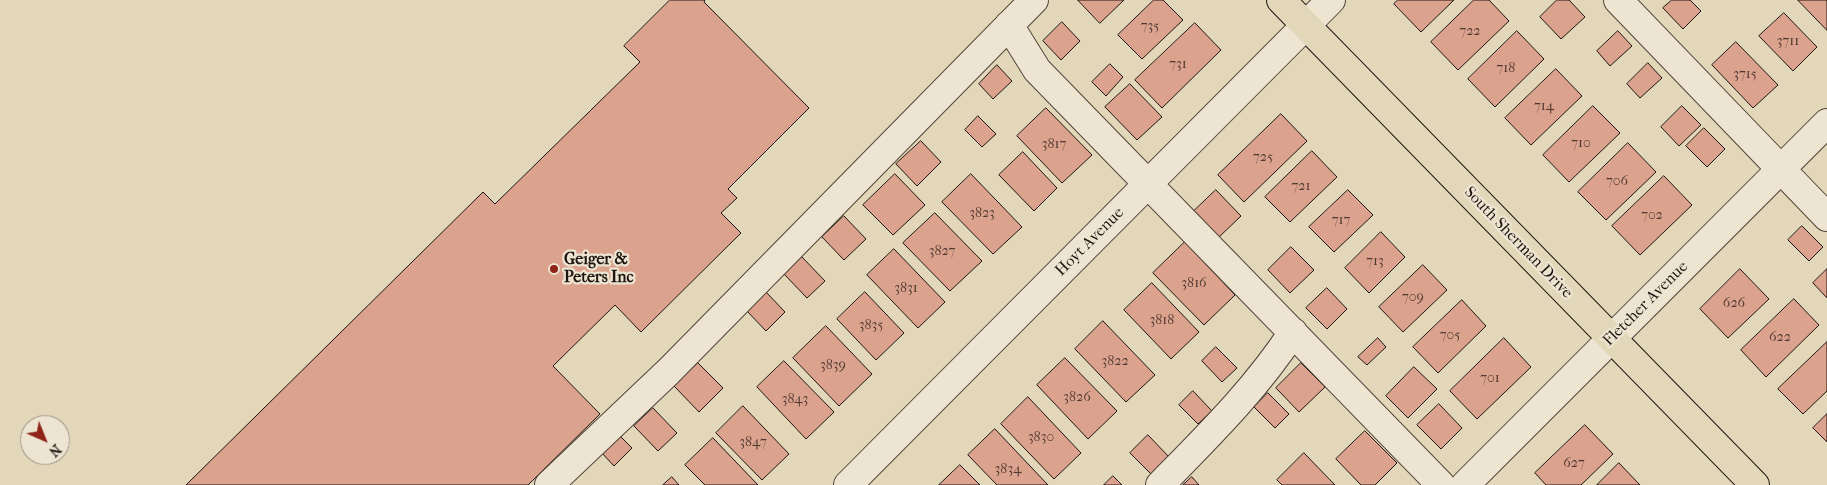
<!DOCTYPE html>
<html>
<head>
<meta charset="utf-8">
<style>
  body { margin:0 }
  #map { position:relative; width:1827px; height:485px; overflow:hidden; background:#e3d7b9; font-family:"IM FELL French Canon",serif }
  canvas { display:block }
  .north { position:absolute; left:20px; top:415px; width:50px; height:50px; box-sizing:border-box; background:#ede5d2; border:1px solid #9b9184; border-radius:50%; rotate:136deg; font-size:14px; font-weight:700; line-height:20px; text-align:center; color:#201410 }
  .north::after { content:''; display:block; margin:auto; width:18px; height:22px; background:#8f2418; clip-path:polygon(50% 0,100% 100%,50% 72%,0 100%) }
</style>
</head>
<body>
<div id="map">
<canvas width="1827" height="485"></canvas>
<div class="north">N</div>
</div>
<script>
const ctx = document.querySelector('canvas').getContext('2d');
ctx.lineJoin = 'round';
function fill(path, color) {
  ctx.fillStyle = color;
  ctx.fill(path, 'evenodd');
}
function trace(path, color, width, dash) {
  ctx.strokeStyle = color;
  ctx.lineWidth = width;
  ctx.lineCap = dash ? 'butt' : 'round';
  ctx.setLineDash(dash || []);
  ctx.stroke(path);
}
function drawText(font, color, halo, rows, align = 'center') {
  ctx.font = font + ' "IM FELL French Canon",serif';
  ctx.lineWidth = 4.5;
  ctx.setLineDash([]);
  ctx.textBaseline = 'middle';
  ctx.strokeStyle = halo;
  ctx.fillStyle = color;
  for (const [text, x, y, turn = 0] of rows) {
    ctx.save();
    ctx.translate(x, y);
    ctx.rotate((+turn || 0) * Math.PI / 180);
    ctx.textAlign = isNaN(turn) ? turn : align;
    if (halo) ctx.strokeText(text, 0, 0);
    ctx.fillText(text, 0, 0);
    ctx.restore();
  }
}
const building = new Path2D(`
  M 670,0 L 705,0 L 704,2 L 809,108 L 728,189 L 737,198 L 721,213 L 741,233 L 641,332 L 615,305 L 553,366 L 600,414 L 528,485 L 186,485 L 483,192 L 495,204 L 640,62 L 624,46 Z
  M 1078,0 L 1124,0 L 1100,23 Z
  M 1154,0 L 1163,0 L 1183,20 L 1142,59 L 1118,35 Z
  M 1398,0 L 1454,0 L 1421,32 L 1394,4 Z
  M 1474,0 L 1489,0 L 1509,21 L 1458,70 L 1431,42 Z
  M 1557,0 L 1569,0 L 1585,17 L 1561,39 L 1540,17 Z
  M 1672,0 L 1690,0 L 1701,11 L 1683,29 L 1663,8 Z
  M 1798,0 L 1827,0 L 1827,30 Z
  M 1784,13 L 1817,47 L 1793,71 L 1759,36 Z
  M 1062,22 L 1080,41 L 1061,60 L 1043,41 Z
  M 1195,23 L 1221,50 L 1162,108 L 1135,80 Z
  M 1517,31 L 1544,59 L 1495,107 L 1468,79 Z
  M 1618,31 L 1632,46 L 1610,66 L 1597,51 Z
  M 1736,42 L 1778,85 L 1753,108 L 1712,65 Z
  M 1648,63 L 1662,78 L 1640,98 L 1627,84 Z
  M 1110,64 L 1123,77 L 1106,96 L 1092,82 Z
  M 997,65 L 1012,81 L 993,99 L 979,84 Z
  M 1556,69 L 1582,96 L 1531,145 L 1505,118 Z
  M 1130,84 L 1162,117 L 1137,140 L 1105,107 Z
  M 1593,106 L 1620,133 L 1569,182 L 1543,155 Z
  M 1682,106 L 1701,125 L 1679,146 L 1661,127 Z
  M 1046,108 L 1092,155 L 1062,183 L 1017,136 Z
  M 1281,114 L 1307,141 L 1244,202 L 1218,175 Z
  M 978,116 L 996,134 L 982,147 L 965,130 Z
  M 1704,128 L 1725,149 L 1707,167 L 1686,146 Z
  M 921,141 L 941,162 L 917,186 L 896,164 Z
  M 1628,143 L 1656,172 L 1606,220 L 1578,192 Z
  M 1312,151 L 1337,177 L 1290,222 L 1265,197 Z
  M 1023,152 L 1057,188 L 1034,211 L 999,175 Z
  M 895,174 L 925,205 L 893,235 L 863,205 Z
  M 971,174 L 1022,227 L 993,254 L 942,202 Z
  M 1664,176 L 1692,205 L 1640,255 L 1612,226 Z
  M 1216,190 L 1241,216 L 1218,238 L 1193,212 Z
  M 1348,190 L 1373,215 L 1334,252 L 1309,227 Z
  M 935,213 L 982,261 L 950,291 L 903,243 Z
  M 844,216 L 866,239 L 844,260 L 822,237 Z
  M 1802,226 L 1823,247 L 1809,261 L 1788,240 Z
  M 1381,232 L 1405,257 L 1369,293 L 1345,268 Z
  M 1185,242 L 1235,295 L 1204,325 L 1153,273 Z
  M 1291,247 L 1314,270 L 1290,293 L 1268,270 Z
  M 894,249 L 945,302 L 918,328 L 867,275 Z
  M 801,256 L 825,281 L 807,298 L 783,273 Z
  M 1423,265 L 1447,290 L 1403,332 L 1379,307 Z
  M 1740,269 L 1769,299 L 1728,338 L 1700,309 Z
  M 1827,269 L 1827,298 L 1813,283 Z
  M 1152,283 L 1199,332 L 1171,359 L 1124,310 Z
  M 1327,288 L 1347,309 L 1327,329 L 1306,308 Z
  M 766,292 L 785,312 L 766,331 L 746,310 Z
  M 865,292 L 904,333 L 876,360 L 837,319 Z
  M 1794,299 L 1819,325 L 1766,377 L 1741,350 Z
  M 1462,300 L 1486,326 L 1438,373 L 1413,347 Z
  M 1103,321 L 1155,375 L 1126,402 L 1075,349 Z
  M 826,326 L 872,374 L 839,406 L 793,358 Z
  M 1378,338 L 1386,347 L 1367,365 L 1358,357 Z
  M 1504,338 L 1531,367 L 1477,419 L 1450,391 Z
  M 1827,342 L 1827,391 L 1803,414 L 1778,389 Z
  M 1216,347 L 1237,368 L 1222,382 L 1202,361 Z
  M 1065,358 L 1117,411 L 1088,439 L 1037,385 Z
  M 784,361 L 834,412 L 806,439 L 757,387 Z
  M 698,363 L 723,388 L 699,412 L 674,386 Z
  M 1301,363 L 1325,387 L 1299,412 L 1276,388 Z
  M 1414,367 L 1437,389 L 1408,418 L 1386,396 Z
  M 1193,391 L 1212,411 L 1198,424 L 1179,405 Z
  M 1268,393 L 1289,414 L 1275,428 L 1254,407 Z
  M 1028,397 L 1081,453 L 1054,479 L 1001,424 Z
  M 1439,404 L 1462,428 L 1441,449 L 1417,425 Z
  M 743,406 L 789,454 L 762,480 L 716,433 Z
  M 653,408 L 677,433 L 658,451 L 634,426 Z
  M 1827,414 L 1827,442 L 1813,428 Z
  M 1585,425 L 1613,454 L 1581,485 L 1546,485 L 1535,473 Z
  M 995,429 L 1048,485 L 997,485 L 968,455 Z
  M 1365,431 L 1397,463 L 1375,485 L 1361,485 L 1336,459 Z
  M 619,435 L 632,448 L 614,466 L 601,452 Z
  M 1148,435 L 1169,457 L 1151,474 L 1130,453 Z
  M 713,438 L 758,485 L 705,485 L 685,465 Z
  M 1304,453 L 1335,485 L 1282,485 L 1277,480 Z
  M 1619,463 L 1640,485 L 1597,485 Z
  M 960,465 L 980,485 L 939,485 Z
  M 1113,476 L 1122,485 L 1104,485 Z
  M 672,477 L 679,485 L 663,485 Z
  M 1192,477 L 1199,485 L 1183,485 Z`);
const minor = new Path2D(`
  M 1618,0 L 1827,217
  M 1009,25 L 1037,70 L 1441,485
  M 549,485 L 668,372 L 1034,0
  M 848,485 L 1331,0
  M 1160,485 C 1207,437 1256,389 1293,332
  M 1465,485 L 1827,123`);
const major = new Path2D(`
  M 1281,0 L 1755,485`);
const markers = [
  [554,269,5,"#8f2418"]
];
const numberNames = [
  ["735",1150,27],
  ["722",1470,32],
  ["3711",1788,42],
  ["731",1178,65],
  ["718",1506,69],
  ["3715",1745,75],
  ["714",1544,107],
  ["710",1581,144],
  ["3817",1054,145],
  ["725",1263,158],
  ["706",1617,182],
  ["721",1301,187],
  ["3823",982,214],
  ["702",1652,216],
  ["717",1341,221],
  ["3827",942,252],
  ["713",1375,262],
  ["3816",1194,284],
  ["3831",906,289],
  ["709",1413,298],
  ["626",1734,304],
  ["3818",1162,321],
  ["3835",871,326],
  ["705",1450,336],
  ["622",1780,338],
  ["3822",1115,362],
  ["3839",833,366],
  ["701",1490,379],
  ["3826",1077,398],
  ["3843",795,400],
  ["3830",1041,438],
  ["3847",753,443],
  ["627",1574,464],
  ["3834",1008,470]
];
const streetNames = [
  ["Hoyt Avenue",1090,242,-45],
  ["South Sherman Drive",1518,243,46],
  ["Fletcher Avenue",1646,304,-45]
];
const poiNames = [
  ["Geiger &",564,260],
  ["Peters Inc",564,278]
];
fill(building, '#dba38e');
trace(building, '#201410', 1);
trace(minor, '#51453a', 30);
trace(major, '#201410', 30);
trace(minor, '#ede5d2', 28);
trace(major, '#e3d7b9', 28);
for (const [x, y, r, color] of markers) {
  const dot = new Path2D();
  dot.arc(x, y, r, 0, 2 * Math.PI);
  ctx.fillStyle = color;
  ctx.fill(dot);
  trace(dot, '#ede5d2', 2);
}
drawText('14px', '#4f3830', null, numberNames);
drawText('16px', '#201410', '#ede5d2', streetNames);
drawText('bold 16px', '#201410', '#ede5d2', poiNames, 'left');
</script>
</body>
</html>
